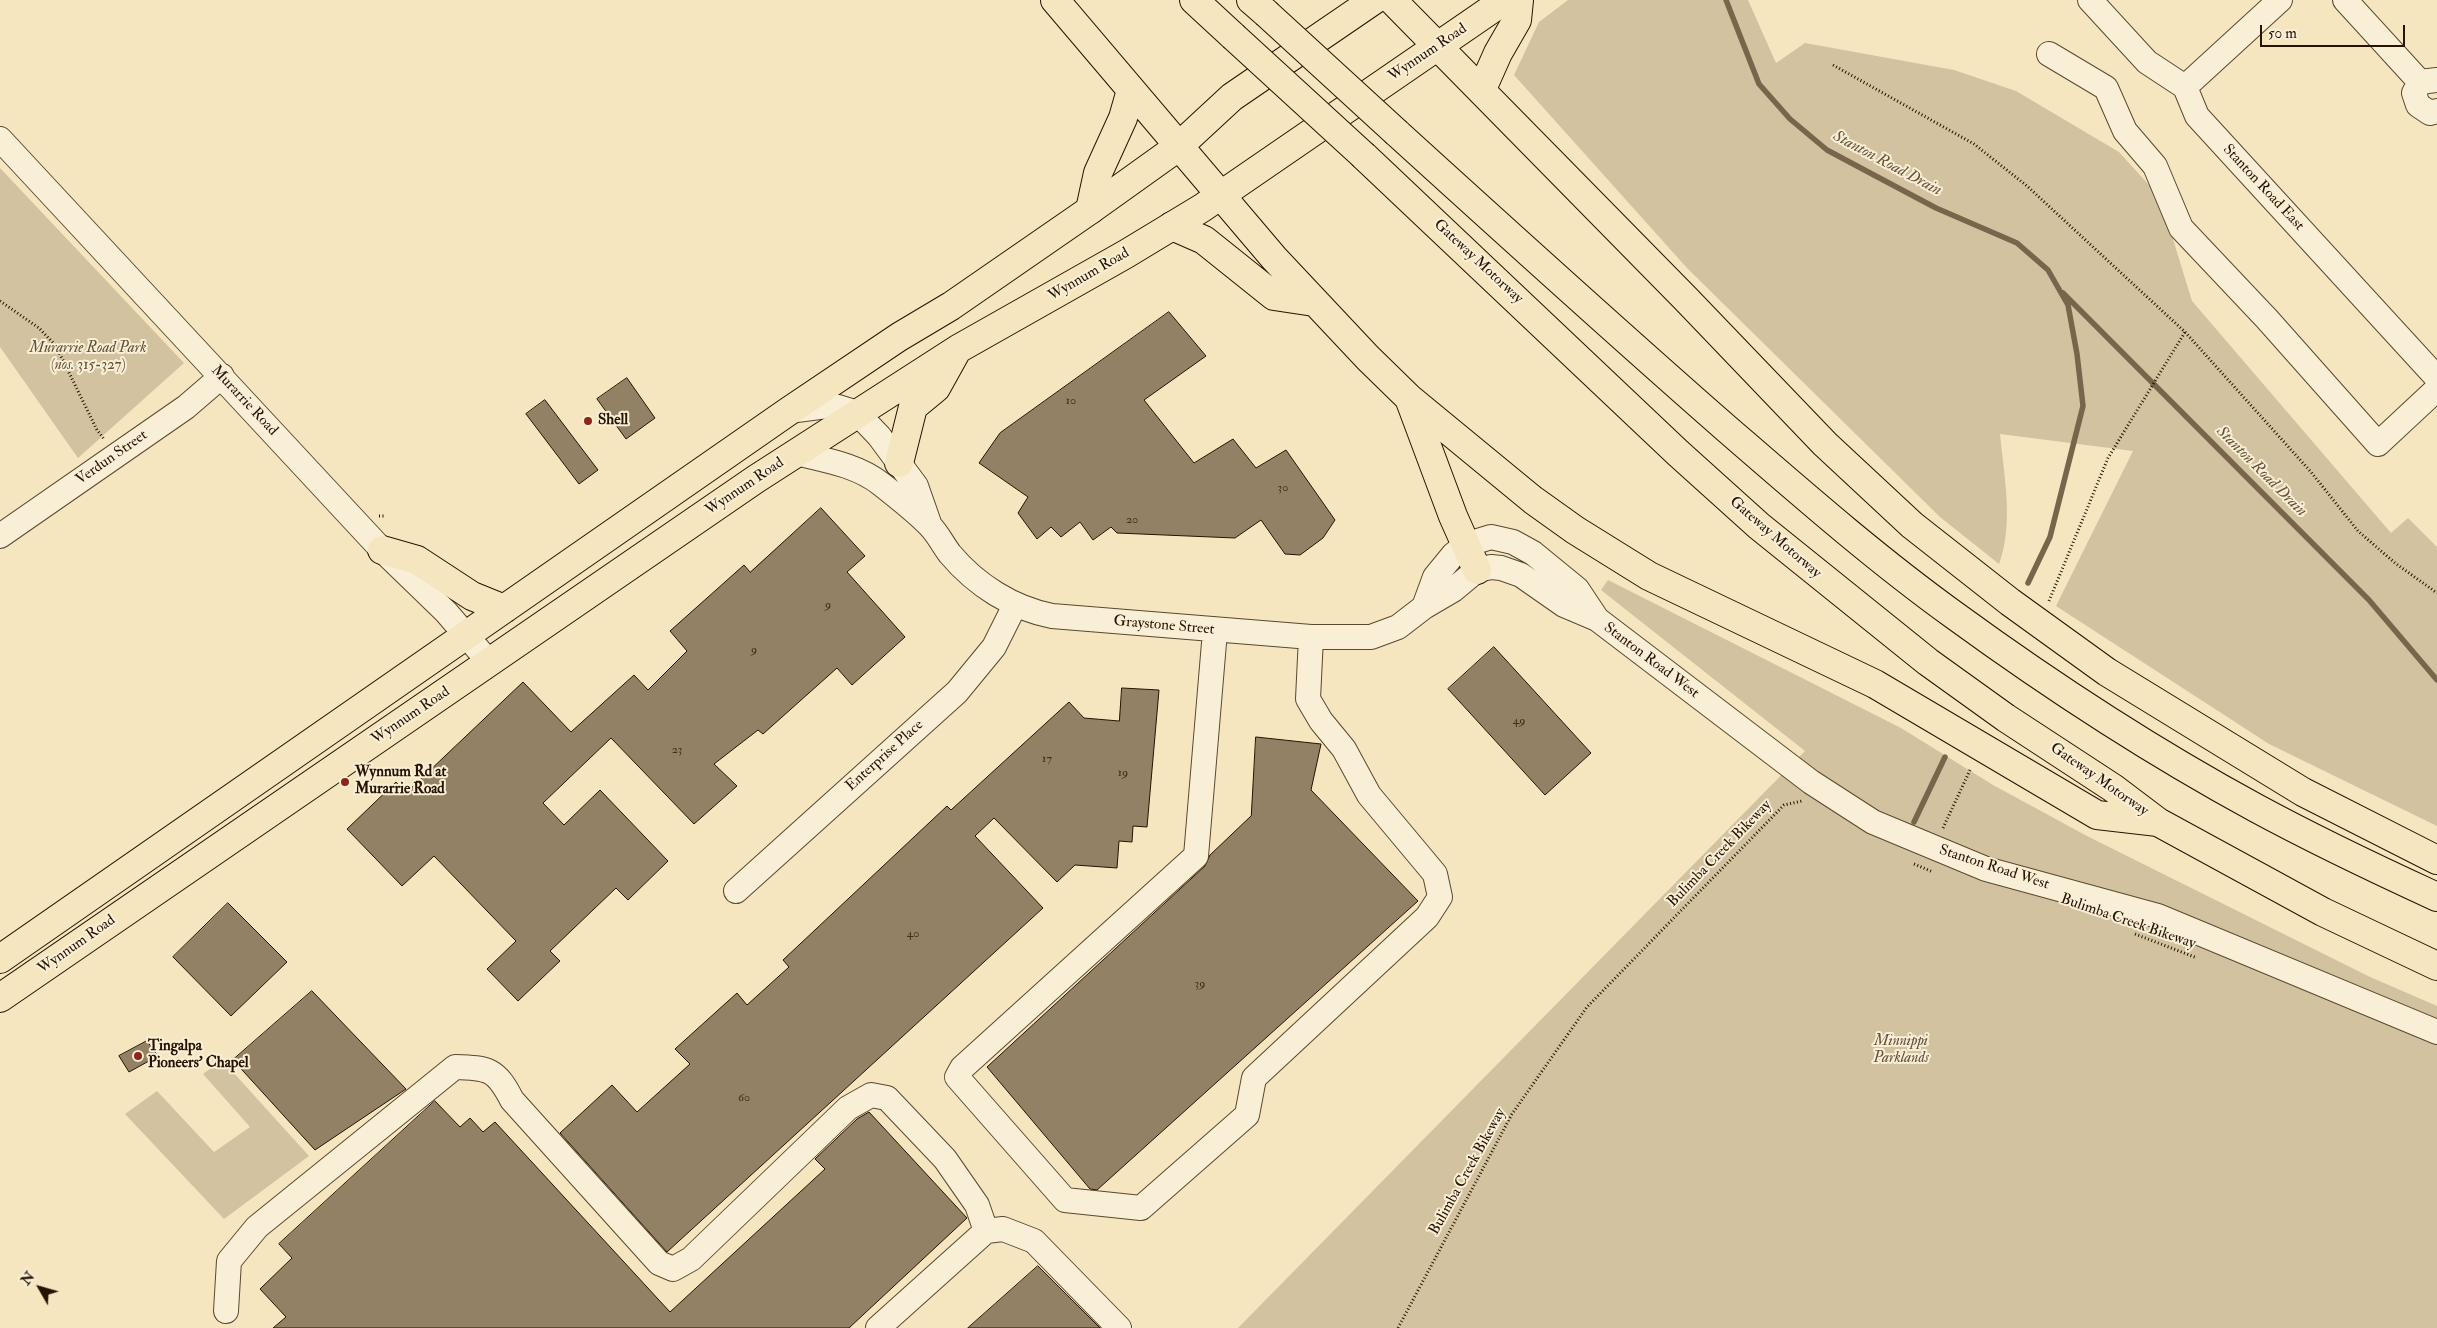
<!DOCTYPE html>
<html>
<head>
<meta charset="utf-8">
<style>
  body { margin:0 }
  #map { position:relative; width:2437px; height:1328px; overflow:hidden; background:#f5e6c0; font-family:"IM FELL Double Pica",serif }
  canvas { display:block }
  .north { position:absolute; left:15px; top:1263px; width:50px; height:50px; -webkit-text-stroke:4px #f8efd6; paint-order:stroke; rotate:308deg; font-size:14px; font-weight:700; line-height:20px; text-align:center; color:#261300 }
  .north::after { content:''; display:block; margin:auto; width:18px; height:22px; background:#261300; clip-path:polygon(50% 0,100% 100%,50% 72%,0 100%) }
  .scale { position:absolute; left:2260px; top:25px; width:145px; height:22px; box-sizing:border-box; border:2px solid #261300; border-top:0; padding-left:6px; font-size:15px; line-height:18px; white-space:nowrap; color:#261300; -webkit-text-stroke:4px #f8efd6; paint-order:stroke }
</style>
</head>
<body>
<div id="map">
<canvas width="2437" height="1328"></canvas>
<div class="north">N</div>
<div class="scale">50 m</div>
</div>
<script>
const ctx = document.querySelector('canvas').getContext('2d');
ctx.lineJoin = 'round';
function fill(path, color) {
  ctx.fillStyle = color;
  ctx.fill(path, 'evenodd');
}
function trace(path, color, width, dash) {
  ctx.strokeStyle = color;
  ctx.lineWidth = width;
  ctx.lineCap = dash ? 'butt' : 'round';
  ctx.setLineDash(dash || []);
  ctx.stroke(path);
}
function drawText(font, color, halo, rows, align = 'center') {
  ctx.font = font + ' "IM FELL Double Pica",serif';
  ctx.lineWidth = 4;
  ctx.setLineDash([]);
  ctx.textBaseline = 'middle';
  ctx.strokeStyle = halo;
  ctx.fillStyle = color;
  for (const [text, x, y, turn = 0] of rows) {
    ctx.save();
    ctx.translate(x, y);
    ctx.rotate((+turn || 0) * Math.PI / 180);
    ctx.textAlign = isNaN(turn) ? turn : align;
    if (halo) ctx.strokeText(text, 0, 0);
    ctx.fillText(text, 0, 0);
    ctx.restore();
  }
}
const green = new Path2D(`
  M 1568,0 L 1748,0 L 1776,63 L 1805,43 L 1954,70 L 2016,91 L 2119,152 L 2160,197 L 2192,301 L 2391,533 L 2408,518 L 2437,547 L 2437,826 L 2269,744 L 2056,606 L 2133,451 L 2000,434 C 2004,476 2014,524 1999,564 L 1940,517 L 1687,268 L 1514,75 L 1539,22 Z
  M 0,168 L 184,363 L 78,458 L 0,347 Z
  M 1608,580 L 1901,728 L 1993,785 L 2087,836 L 2368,976 L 2437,1006 L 2437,1328 L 1238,1328 L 1805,751 L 1601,590 Z
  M 222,1060 L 309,1156 L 224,1219 L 125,1114 L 157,1091 L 214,1152 L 250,1127 L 203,1074 Z`);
const stream = new Path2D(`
  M 1726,0 L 1759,84 L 1790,119 L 1827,150 L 1872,174 L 1936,208 L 2017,243 L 2048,270 L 2068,305 L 2077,354 L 2083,406 L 2050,537 L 2028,583
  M 2063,293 L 2369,600 L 2437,680
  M 1914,822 L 1945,757`);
const building = new Path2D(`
  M 1169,312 L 1206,356 L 1144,400 L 1194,463 L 1233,439 L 1256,468 L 1286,450 L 1335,520 L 1323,538 L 1300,555 L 1285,554 L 1261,520 L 1235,538 L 1117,533 L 1111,527 L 1093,540 L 1080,522 L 1061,537 L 1051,527 L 1037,539 L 1018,513 L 1028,497 L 979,463 L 1000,433 Z
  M 627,378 L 655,418 L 626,439 L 597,399 Z
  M 545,400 L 598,470 L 579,484 L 526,414 Z
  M 821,508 L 865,556 L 847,572 L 905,637 L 852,685 L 837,668 L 763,734 L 758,730 L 714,764 L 737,786 L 694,824 L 611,738 L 543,803 L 564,825 L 600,790 L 668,861 L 628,900 L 616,888 L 550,951 L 560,961 L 518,1001 L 487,969 L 516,941 L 434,856 L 402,886 L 347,829 L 396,782 L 406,793 L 523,682 L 571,732 L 634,675 L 648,690 L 687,651 L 670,631 L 744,565 L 750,572 Z
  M 1494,647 L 1591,753 L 1545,795 L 1448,689 Z
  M 1122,688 L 1159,690 L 1147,827 L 1133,826 L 1132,842 L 1119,841 L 1117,868 L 1075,865 L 1057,882 L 994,818 L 975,836 L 1043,908 L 667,1252 L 560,1133 L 612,1085 L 637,1112 L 690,1064 L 675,1049 L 737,993 L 747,1005 L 789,967 L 783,960 L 947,806 L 951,810 L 1069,702 L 1084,718 L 1119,721 Z
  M 1256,737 L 1321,744 L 1311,790 L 1418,901 L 1097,1190 L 1090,1189 L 987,1067 L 1205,866 L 1210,855 L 1251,816 Z
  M 228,903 L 287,962 L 231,1016 L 173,957 Z
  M 312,991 L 406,1089 L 315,1150 L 233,1060 Z
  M 147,1041 L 158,1056 L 129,1072 L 119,1056 Z
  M 435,1101 L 460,1127 L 470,1118 L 483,1132 L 495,1122 L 670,1312 L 825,1169 L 815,1159 L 857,1119 L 869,1112 L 967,1218 L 849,1328 L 273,1328 L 286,1317 L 260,1289 L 292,1258 L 279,1244 Z
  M 1038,1266 L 1100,1328 L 968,1328 Z`);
const path = new Path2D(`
  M 1833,65 L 1974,144 L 2027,186 L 2185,332 L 2311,472 L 2358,531 L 2395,563 L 2437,593
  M 0,301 L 39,328 L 56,346 L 97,430 L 104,439
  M 379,516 L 386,516
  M 2049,601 L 2108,458 L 2185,332
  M 1943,828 L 1971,768
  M 1914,864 L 1933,872
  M 2135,934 L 2197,958
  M 1398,1328 L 1512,1114 L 1587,1007 L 1784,805 L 1802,801`);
const minor = new Path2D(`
  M 2090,0 L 2147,62 L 2185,87 L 2197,116 L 2437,378
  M 2345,0 L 2420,82
  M 2049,54 L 2106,88 L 2125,131 L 2155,166 L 2181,228 L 2267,319 L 2378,444 L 2437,389
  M 2437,80 L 2420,82 L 2414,93 L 2418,105 L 2430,113 L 2437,111
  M 2185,87 L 2280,0
  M 0,139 L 382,550 L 446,612 L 489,662
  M 789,411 L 827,406 L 838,407 L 857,413 L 879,436 L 916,486 L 930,526
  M 796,453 C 825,460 857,465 881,484 C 895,495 919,514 930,526 C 938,534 943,545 950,554 C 976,585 1012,608 1052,616 L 1311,637 L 1371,637 L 1398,627 L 1424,607 L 1453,590 L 1477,570 L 1491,567 L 1501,568 L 1521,575 L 1564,605 L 1597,619 L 1811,782 L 1873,822 L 1986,869 L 2158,916 L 2437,1032
  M 0,536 L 186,407 L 222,376
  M 1424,607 L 1435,577 L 1453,555 L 1465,545 L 1491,537 L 1513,542 L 1533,553 L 1577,589 L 1597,619
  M 1215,631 L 1196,856 L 962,1068 L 957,1077 L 1065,1200 L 1141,1208 L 1247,1115 L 1254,1078 L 1427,917 L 1440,897 L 1435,874 L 1369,795 L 1344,749 L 1321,721 L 1308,699 L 1311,637
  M 736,891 L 957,692 L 994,647 L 1015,605
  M 226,1311 L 229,1261 L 257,1227 L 455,1067 C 489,1068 496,1069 512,1100 L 659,1263 L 673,1269 L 691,1259 L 848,1108 L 871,1095 L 887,1098 L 945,1159 L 977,1205 L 986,1231
  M 878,1328 L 986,1231 L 1003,1229 L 1034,1241 L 1119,1328`);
const major = new Path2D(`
  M 899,463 L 913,407 L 936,388 L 956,352
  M 382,550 L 417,560 L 472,596 L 504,609
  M 0,959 L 789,411 L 899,337 L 951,306 L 1090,210 L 1178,147 L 1232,97 L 1374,0
  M 0,998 L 756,479 L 958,349 L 1126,254 L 1202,208 L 1505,0`);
const highway = new Path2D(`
  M 1055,0 L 1274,258 L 1368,358 L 1409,398 L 1533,500 L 1575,530 L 1649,576 L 1875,684 L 2097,815 L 2158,822
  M 1194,0 L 1233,36
  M 1251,0 L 1266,13
  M 1392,0 L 1686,299 L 1825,444 L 1912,525 L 2010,602 L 2107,672 L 2303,792 L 2437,860
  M 1482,89 L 1498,53 L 1517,20 L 1519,0
  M 1397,133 C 1507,233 1616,332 1727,429 C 1801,493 1875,558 1954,615 C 2050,685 2151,751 2256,808 C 2315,840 2376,869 2437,897
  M 1364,156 L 1678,453 L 1759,526 L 1928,662 L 2006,718 L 2113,788 L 2158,822 L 2323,912 L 2437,966
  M 1090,210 L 1098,173 L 1123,118 L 1131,90
  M 1172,226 L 1204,240 L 1274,296 L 1314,302
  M 1409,398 L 1453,516 L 1477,570`);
const highwayBridge = new Path2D(`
  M 1266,13 L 1397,133
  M 1233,36 L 1364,156`);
const markers = [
  [588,421,5,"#8f2418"],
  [345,782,5,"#8f2418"],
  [138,1056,5,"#8f2418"]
];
const numberNames = [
  ["10",1071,401],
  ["30",1283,488],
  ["20",1132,520],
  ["9",828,605],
  ["9",754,650],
  ["49",1519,721],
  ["23",677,750],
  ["17",1047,759],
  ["19",1123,773],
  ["40",913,934],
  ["39",1200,984],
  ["60",744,1098]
];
const streetNames = [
  ["Wynnum Road",1428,53,-34],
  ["Stanton Road East",2263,188,47],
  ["Gateway Motorway",1478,262,43],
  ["Wynnum Road",1089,275,-30],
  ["Murarrie Road",244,401,47],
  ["Verdun Street",112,458,-35],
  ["Wynnum Road",745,487,-34],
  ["Gateway Motorway",1775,538,41],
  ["Graystone Street",1164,626,5],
  ["Stanton Road West",1651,661,37],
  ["Wynnum Road",411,716,-34],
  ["Enterprise Place",885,756,-42],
  ["Gateway Motorway",2099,780,35],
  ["Bulimba Creek Bikeway",1720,854,-46],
  ["Stanton Road West",1994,868,18],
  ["Bulimba Creek Bikeway",2128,922,19],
  ["Wynnum Road",77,945,-35],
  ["Bulimba Creek Bikeway",1468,1172,-61]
];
const parkNames = [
  ["Murarrie Road Park",88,349],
  ["(nos. 315-327)",88,366],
  ["Minnippi",1901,1042],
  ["Parklands",1901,1059]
];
const poiNames = [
  ["Shell",598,421],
  ["Wynnum Rd at",355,773],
  ["Murarrie Road",355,790],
  ["Tingalpa",148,1047],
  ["Pioneers' Chapel",148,1064]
];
const waterNames = [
  ["Stanton Road Drain",1887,164,28],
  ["Stanton Road Drain",2261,472,45]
];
fill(green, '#d2c29f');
trace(stream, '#78664c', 5.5);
fill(building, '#928164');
trace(building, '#261300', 1);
trace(minor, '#5a4830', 26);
trace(major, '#261300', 30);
trace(highway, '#261300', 30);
trace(path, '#261300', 3, [1, 2.5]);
trace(minor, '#f8efd6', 24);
trace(major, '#f5e6c0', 28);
trace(highway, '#f5e6c0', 28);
trace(highwayBridge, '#261300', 30, []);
trace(highwayBridge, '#f5e6c0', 28);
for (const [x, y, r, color] of markers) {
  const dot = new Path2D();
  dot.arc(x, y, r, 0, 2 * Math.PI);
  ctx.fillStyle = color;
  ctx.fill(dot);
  trace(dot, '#f8efd6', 2);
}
drawText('12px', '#412e19', null, numberNames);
drawText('15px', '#261300', '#f8efd6', streetNames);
drawText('italic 15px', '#625038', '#f8efd6', parkNames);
drawText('bold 15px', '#261300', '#f8efd6', poiNames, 'left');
drawText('italic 16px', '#645239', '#f8efd6', waterNames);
</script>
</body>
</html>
